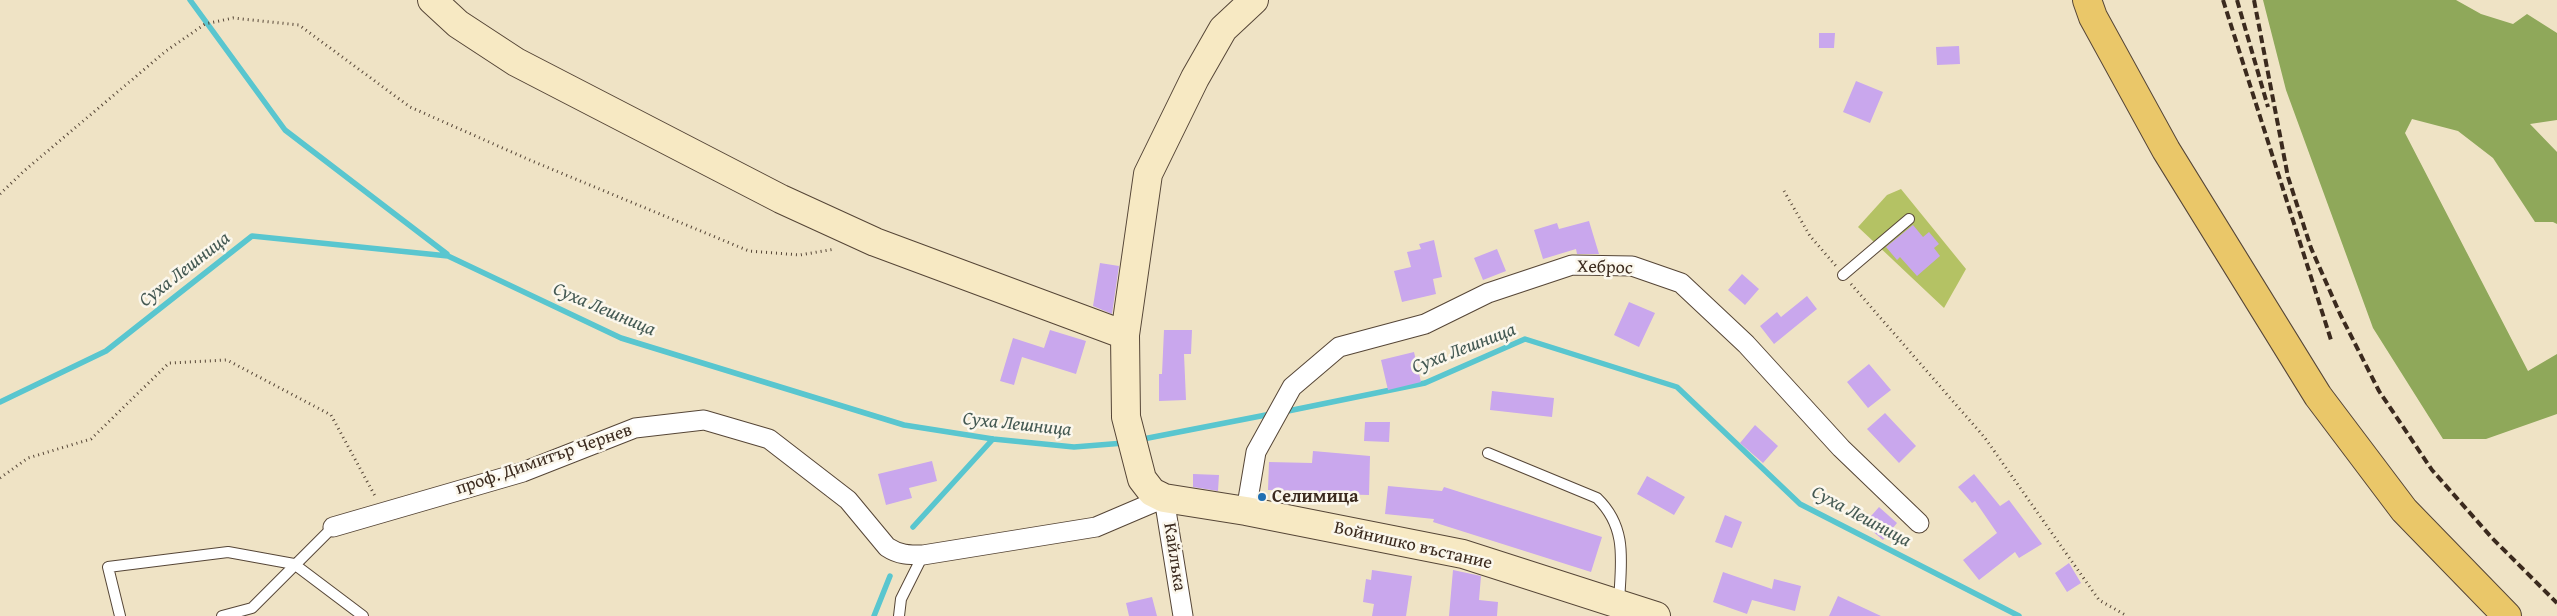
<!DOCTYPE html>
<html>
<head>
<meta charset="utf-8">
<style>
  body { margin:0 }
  canvas { display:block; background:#efe3c5 }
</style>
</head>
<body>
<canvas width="2557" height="616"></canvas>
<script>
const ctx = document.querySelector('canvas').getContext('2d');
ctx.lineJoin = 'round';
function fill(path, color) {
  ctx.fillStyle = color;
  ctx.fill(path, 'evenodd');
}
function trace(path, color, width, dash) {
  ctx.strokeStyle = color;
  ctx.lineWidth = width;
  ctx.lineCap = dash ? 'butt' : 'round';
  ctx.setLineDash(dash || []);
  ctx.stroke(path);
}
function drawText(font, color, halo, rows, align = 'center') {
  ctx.font = font + ' "Gentium Book Plus",serif';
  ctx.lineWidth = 5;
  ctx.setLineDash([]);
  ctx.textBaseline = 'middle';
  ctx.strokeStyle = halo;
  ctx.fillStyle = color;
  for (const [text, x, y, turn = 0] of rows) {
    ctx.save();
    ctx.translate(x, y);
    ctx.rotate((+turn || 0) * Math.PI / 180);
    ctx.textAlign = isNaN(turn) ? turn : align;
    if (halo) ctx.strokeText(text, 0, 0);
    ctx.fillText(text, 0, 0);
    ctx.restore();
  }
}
const green = new Path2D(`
  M 1901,189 L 1966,269 L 1944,308 L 1858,227 L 1887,195 Z`);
const forest = new Path2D(`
  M 2263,0 L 2456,0 L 2481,14 L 2513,24 L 2527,14 L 2557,33 L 2557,120 L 2530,124 L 2557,152 L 2557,224 L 2553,222 L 2535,222 L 2493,158 L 2458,131 L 2412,119 L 2405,133 L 2528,371 L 2557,354 L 2557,414 L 2486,439 L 2443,439 L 2373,328 L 2286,90 Z`);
const stream = new Path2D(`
  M 190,0 L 285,130 L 447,254
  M 0,402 L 106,351 L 252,236 L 448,256 L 621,338 L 904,425 L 993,439 L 1074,447 L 1124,443
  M 1283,412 L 1425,383 L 1525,339 L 1677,387 L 1800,504 L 2019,616
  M 1138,440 L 1271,414
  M 913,527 L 993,439
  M 874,616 L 890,576`);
const building = new Path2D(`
  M 1819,33 L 1835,33 L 1834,48 L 1819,48 Z
  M 1959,46 L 1960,64 L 1937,65 L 1936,47 Z
  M 1856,81 L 1883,92 L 1870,123 L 1843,112 Z
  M 1589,221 L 1599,254 L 1577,254 L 1576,249 L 1543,259 L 1534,230 L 1557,223 L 1559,229 Z
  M 1913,225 L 1923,237 L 1929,232 L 1939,244 L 1934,248 L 1940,256 L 1917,276 L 1900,257 L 1897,260 L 1886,247 Z
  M 1434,240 L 1442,277 L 1433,279 L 1436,294 L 1402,302 L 1394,271 L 1411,267 L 1407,252 L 1421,249 L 1419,244 Z
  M 1497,249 L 1506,271 L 1483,280 L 1474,258 Z
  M 1100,263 L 1119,266 L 1112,314 L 1093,306 Z
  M 1742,274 L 1759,289 L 1745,305 L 1728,290 Z
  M 1807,296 L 1817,309 L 1774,344 L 1760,326 L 1777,312 L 1781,317 Z
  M 1629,302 L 1655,313 L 1639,347 L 1614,335 Z
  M 1050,330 L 1086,341 L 1076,374 L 1022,357 L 1014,385 L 1000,381 L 1013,338 L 1044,348 Z
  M 1164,330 L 1192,330 L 1191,354 L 1184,354 L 1186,400 L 1159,401 L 1159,374 L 1162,374 Z
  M 1414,352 L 1421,382 L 1388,390 L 1381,360 Z
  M 1869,364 L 1891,390 L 1868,408 L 1847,382 Z
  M 1492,391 L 1554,398 L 1552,417 L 1490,410 Z
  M 1885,413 L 1916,446 L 1899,463 L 1867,429 Z
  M 1365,422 L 1390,422 L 1389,442 L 1364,441 Z
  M 1755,425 L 1778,446 L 1763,463 L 1740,443 Z
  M 1313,451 L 1370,456 L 1369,495 L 1332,494 L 1331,504 L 1307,502 L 1309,491 L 1268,490 L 1269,462 L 1312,463 Z
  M 932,461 L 937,481 L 909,488 L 912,498 L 886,505 L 878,474 Z
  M 1193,474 L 1219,475 L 1218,491 L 1193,487 Z
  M 1974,474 L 2000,506 L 2009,500 L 2042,544 L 2019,558 L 2015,552 L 1979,580 L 1963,560 L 1997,533 L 1975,501 L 1972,503 L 1958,487 Z
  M 1647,476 L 1685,497 L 1674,515 L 1637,494 Z
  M 1388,486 L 1442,491 L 1444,487 L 1602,537 L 1591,572 L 1433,522 L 1434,519 L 1385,514 Z
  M 1879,507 L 1897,523 L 1883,540 L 1864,524 Z
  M 1725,515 L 1742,522 L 1732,548 L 1715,542 Z
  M 2069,563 L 2081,583 L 2067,592 L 2055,573 Z
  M 1372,570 L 1412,576 L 1406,616 L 1372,616 L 1374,604 L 1363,602 L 1366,579 L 1371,580 Z
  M 1453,570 L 1481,576 L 1479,600 L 1498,602 L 1497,616 L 1449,616 Z
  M 1723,572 L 1772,589 L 1774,579 L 1801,586 L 1795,611 L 1752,600 L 1747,614 L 1713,602 Z
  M 1838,596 L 1881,616 L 1829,616 Z
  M 1152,597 L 1157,616 L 1129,616 L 1126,603 Z`);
const path = new Path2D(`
  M 1784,191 L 1810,236 L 1836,266
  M 0,194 L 24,171 L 166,51 L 205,24 L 233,18 L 299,25 L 410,107 L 532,161 L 749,251 L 800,255 L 835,249
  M 1851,284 L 1985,438 L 2099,600 L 2127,616
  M 0,478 L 28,458 L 91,439 L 169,363 L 227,360 L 331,415 L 375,496`);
const lane = new Path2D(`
  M 1843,275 L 1909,219
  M 1488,453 L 1597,498 C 1628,528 1621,562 1619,602
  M 120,616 L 108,567 L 228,552 L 294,564 L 363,616
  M 222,616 L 252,608 L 333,527
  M 899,616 L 901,599 L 923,555`);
const street = new Path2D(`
  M 1246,511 L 1256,452 L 1292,387 L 1339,347 L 1425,324 L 1488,293 L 1572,265 L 1632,266 L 1681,283 L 1746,344 L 1841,448 L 1919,523
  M 333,527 L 523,472 L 635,428 L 704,420 L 769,439 L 848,500 L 887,547 C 899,555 909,555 923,555 L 1096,527 L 1164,498 L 1183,616`);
const secondary = new Path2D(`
  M 432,0 L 458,24 L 516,62 L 781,199 L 875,242 L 1125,335
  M 1254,0 L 1223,29 L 1195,78 L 1148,174 L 1125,335 L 1126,417 L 1142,479 L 1152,492 L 1164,498 L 1246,511 L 1463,554 L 1656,616`);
const highway = new Path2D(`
  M 2087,0 L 2093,17 L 2166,150 L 2318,396 L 2404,510 L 2507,616`);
const rail = new Path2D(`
  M 2223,0 L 2331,340
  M 2237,0 L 2268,107
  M 2254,0 L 2288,177 L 2311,248 L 2340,314 L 2379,391 L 2432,470 L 2492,538 L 2557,603`);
const markers = [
  [1262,497,5,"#1f6fb2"]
];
const streetNames = [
  ["Хеброс",1605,268,2],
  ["проф. Димитър Чернев",544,460,-19],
  ["Войнишко въстание",1413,546,13],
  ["Кайлъка",1174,557,81]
];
const poiNames = [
  ["Селимица",1272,497]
];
const waterNames = [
  ["Суха Лешница",185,270,-38],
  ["Суха Лешница",604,310,23],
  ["Суха Лешница",1464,349,-21],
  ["Суха Лешница",1017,425,6],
  ["Суха Лешница",1861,517,28]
];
fill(green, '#b4c264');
fill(forest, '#8fa85a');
trace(stream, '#59c6cf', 5.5);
fill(building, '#c9a7ed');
trace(lane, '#564637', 12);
trace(street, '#564637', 21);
trace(secondary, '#564637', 30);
trace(highway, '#564637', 30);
trace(path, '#564637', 3, [1, 4]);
trace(lane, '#fff', 10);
trace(street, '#fff', 19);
trace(secondary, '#f7e9c3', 28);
trace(highway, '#eac769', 28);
trace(rail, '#3b2a1e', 4, [8, 4]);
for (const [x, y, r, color] of markers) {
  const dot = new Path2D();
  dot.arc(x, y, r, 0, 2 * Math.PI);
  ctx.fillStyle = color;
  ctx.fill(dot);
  trace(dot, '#fbf7ec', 2);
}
drawText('18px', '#3b2a1e', '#fbf7ec', streetNames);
drawText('bold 18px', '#3b2a1e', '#fbf7ec', poiNames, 'left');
drawText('italic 19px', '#445953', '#fbf7ec', waterNames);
</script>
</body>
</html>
